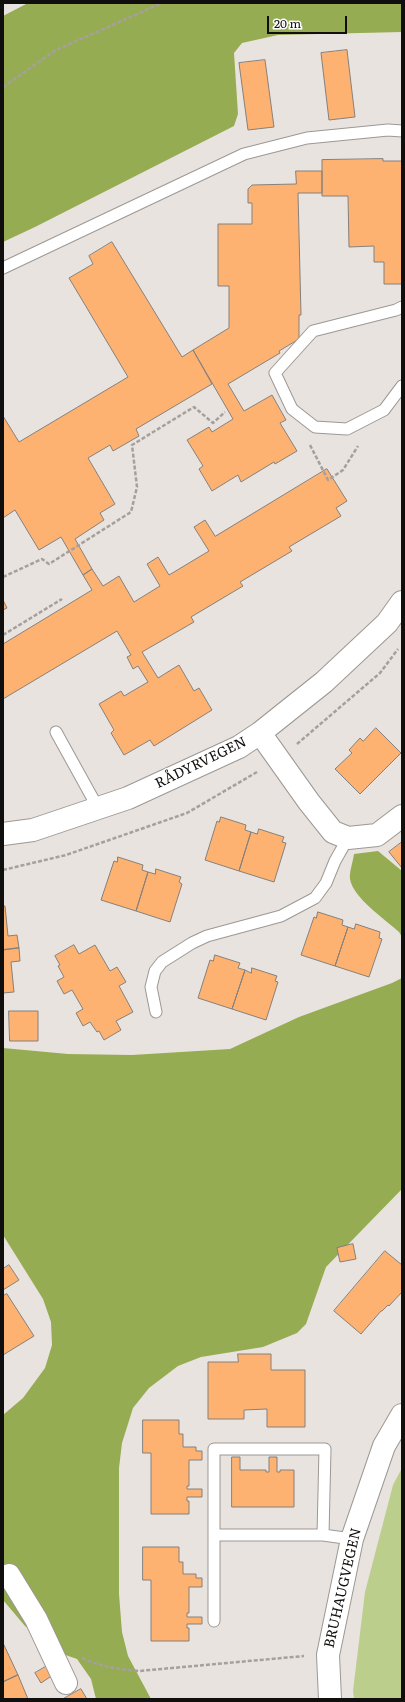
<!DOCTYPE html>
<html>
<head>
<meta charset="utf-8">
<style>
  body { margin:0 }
  #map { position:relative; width:405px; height:1702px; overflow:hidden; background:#e9e3df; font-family:Literata,serif }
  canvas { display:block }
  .frame { position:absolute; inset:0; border:4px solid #110f0e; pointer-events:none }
  .scale { position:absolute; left:267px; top:16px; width:80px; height:18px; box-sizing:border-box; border:2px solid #110f0e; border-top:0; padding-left:5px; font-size:12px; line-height:14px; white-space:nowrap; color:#110f0e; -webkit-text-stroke:3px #fff; paint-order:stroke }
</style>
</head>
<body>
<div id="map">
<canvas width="405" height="1702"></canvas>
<div class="frame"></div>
<div class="scale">20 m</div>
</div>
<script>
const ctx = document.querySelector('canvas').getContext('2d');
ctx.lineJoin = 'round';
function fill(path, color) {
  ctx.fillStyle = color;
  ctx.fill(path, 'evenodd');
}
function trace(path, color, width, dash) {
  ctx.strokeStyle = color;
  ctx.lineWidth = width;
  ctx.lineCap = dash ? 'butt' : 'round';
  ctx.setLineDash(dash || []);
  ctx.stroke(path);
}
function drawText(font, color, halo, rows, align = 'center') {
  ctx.font = font + ' Literata,serif';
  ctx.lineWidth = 3;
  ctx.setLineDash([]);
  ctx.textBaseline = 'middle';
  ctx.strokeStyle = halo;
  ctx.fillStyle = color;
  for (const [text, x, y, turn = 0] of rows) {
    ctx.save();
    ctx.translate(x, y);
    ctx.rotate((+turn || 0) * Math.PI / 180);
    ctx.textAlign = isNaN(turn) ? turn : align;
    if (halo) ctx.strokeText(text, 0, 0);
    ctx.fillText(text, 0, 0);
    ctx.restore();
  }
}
const green = new Path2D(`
  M 402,1468 L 402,1699 L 354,1699 L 353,1691 L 365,1592 L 393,1485 Z`);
const forest = new Path2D(`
  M 28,3 L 402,3 L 402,32 L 278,35 L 242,43 L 234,53 L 238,114 L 234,126 L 35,227 L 3,242 L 3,16 Z
  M 378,851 L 402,871 L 402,937 L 399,932 C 385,919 353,898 350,879 C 349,872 353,862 354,854 Z
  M 402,978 L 402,1189 L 326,1267 L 306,1324 L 297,1333 L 263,1347 L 201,1357 L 178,1366 L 149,1388 L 133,1408 L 122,1443 L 119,1468 L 119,1594 L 122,1632 L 128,1656 L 151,1699 L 96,1699 L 91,1679 L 77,1659 L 54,1651 L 25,1626 L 3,1600 L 3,1415 L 23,1398 L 45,1368 L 52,1345 L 51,1322 L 43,1299 L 3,1235 L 3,1048 L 68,1054 L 132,1055 L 230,1049 L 299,1017 L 392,983 Z`);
const building = new Path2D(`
  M 347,50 L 355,117 L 329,120 L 321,53 Z
  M 265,60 L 274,127 L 248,130 L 239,63 Z
  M 383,159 L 383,161 L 402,161 L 402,284 L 384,284 L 384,262 L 374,262 L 374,246 L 349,247 L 348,196 L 322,196 L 322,160 Z
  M 296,171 L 322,171 L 322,193 L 298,193 L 301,315 L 299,315 L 299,339 L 279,351 L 280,353 L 228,384 L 244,411 L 272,395 L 286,420 L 280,423 L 297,451 L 275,464 L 274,462 L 241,482 L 238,475 L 212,491 L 199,469 L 203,466 L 187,440 L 209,427 L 212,432 L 233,419 L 193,350 L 229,328 L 229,286 L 218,286 L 218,224 L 252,224 L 252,203 L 248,203 L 248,189 L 252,185 L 296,184 Z
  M 112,242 L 182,357 L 193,350 L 212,384 L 136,429 L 139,436 L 113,451 L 110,445 L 88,458 L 115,504 L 100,513 L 104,520 L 75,539 L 92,569 L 83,575 L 61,537 L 39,550 L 15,510 L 3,518 L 3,416 L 19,442 L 128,377 L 69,278 L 93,264 L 89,256 Z
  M 327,469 L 347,501 L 336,508 L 341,516 L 289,547 L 292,551 L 240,582 L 243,586 L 191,617 L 194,622 L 142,652 L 158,678 L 179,665 L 194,691 L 199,688 L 212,710 L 154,746 L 150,740 L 124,755 L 111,733 L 114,730 L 99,704 L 121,691 L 124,696 L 148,682 L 138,666 L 133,669 L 127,657 L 131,655 L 117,631 L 3,699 L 3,644 L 92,590 L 83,575 L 92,569 L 103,586 L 119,576 L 134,602 L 160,586 L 147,564 L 158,557 L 169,575 L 209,551 L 194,527 L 205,520 L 215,536 Z
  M 3,600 L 7,608 L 3,610 Z
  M 376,728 L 401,753 L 360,794 L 335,769 L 352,753 L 349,750 L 360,738 L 363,741 Z
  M 221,817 L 246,825 L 245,830 L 251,832 L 239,871 L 205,860 L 217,821 L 219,822 Z
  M 259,829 L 284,837 L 282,842 L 286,843 L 274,882 L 239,871 L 251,832 L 257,834 Z
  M 402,842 L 402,868 L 389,852 Z
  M 118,857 L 143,865 L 142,870 L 148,872 L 136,911 L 101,900 L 114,861 L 117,862 Z
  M 156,869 L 181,877 L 179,882 L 182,884 L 170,922 L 136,911 L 148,872 L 155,874 Z
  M 3,906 L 5,906 L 8,936 L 17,935 L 19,948 L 3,950 Z
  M 318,912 L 343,920 L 342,925 L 348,927 L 335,966 L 301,955 L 314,917 L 316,918 Z
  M 356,924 L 380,932 L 379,938 L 382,939 L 369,977 L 335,966 L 348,927 L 354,929 Z
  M 74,945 L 79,954 L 95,945 L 110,971 L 117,967 L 126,982 L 119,986 L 133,1012 L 116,1021 L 121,1030 L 104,1040 L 99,1031 L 97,1032 L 90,1022 L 83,1026 L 76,1013 L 83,1009 L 72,990 L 64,994 L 57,981 L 64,977 L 58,966 L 60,965 L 55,956 Z
  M 19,948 L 20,961 L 11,962 L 14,992 L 3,993 L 3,950 Z
  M 215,955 L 240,963 L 238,968 L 245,970 L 232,1009 L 198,998 L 210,960 L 213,961 Z
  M 252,968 L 277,976 L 275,981 L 278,982 L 266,1020 L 232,1009 L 245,970 L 251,973 Z
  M 9,1011 L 38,1011 L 38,1041 L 10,1041 Z
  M 353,1244 L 356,1259 L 340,1262 L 337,1248 Z
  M 385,1251 L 402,1265 L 402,1292 L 389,1306 L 388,1305 L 382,1311 L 381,1311 L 361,1334 L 334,1311 Z
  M 9,1265 L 19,1280 L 3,1290 L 3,1269 Z
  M 7,1294 L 34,1336 L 3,1355 L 3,1296 Z
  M 238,1354 L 271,1354 L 271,1370 L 305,1370 L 305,1427 L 267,1427 L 267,1409 L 244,1410 L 244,1419 L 208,1419 L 208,1362 L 238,1362 Z
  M 143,1420 L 179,1420 L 179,1434 L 183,1434 L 183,1447 L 196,1447 L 196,1451 L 202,1451 L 202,1460 L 189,1460 L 189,1486 L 187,1486 L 187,1489 L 202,1489 L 202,1497 L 187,1497 L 187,1501 L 189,1501 L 189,1514 L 151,1514 L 151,1453 L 143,1453 Z
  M 232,1457 L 240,1457 L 240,1470 L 266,1470 L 266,1472 L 269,1472 L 269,1457 L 277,1457 L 277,1472 L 280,1472 L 280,1470 L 294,1470 L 294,1507 L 232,1507 Z
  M 143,1547 L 179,1547 L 179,1562 L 183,1562 L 183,1574 L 196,1574 L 196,1578 L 202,1578 L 202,1587 L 189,1587 L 189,1613 L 187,1613 L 187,1617 L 202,1617 L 202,1624 L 187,1624 L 187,1628 L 189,1628 L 189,1641 L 151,1641 L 151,1580 L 143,1580 Z
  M 3,1643 L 18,1675 L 3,1682 Z
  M 47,1666 L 53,1675 L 41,1683 L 35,1673 Z
  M 18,1675 L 28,1699 L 3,1699 L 3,1682 Z
  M 81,1689 L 87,1699 L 63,1699 Z`);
const path = new Path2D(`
  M 3,87 L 56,50 L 162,3
  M 310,445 L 328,480 L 343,470 L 358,446
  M 3,577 L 42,559 L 49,564 L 131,512 L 137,487 L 132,445 L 194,407 L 213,423 L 225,412
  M 3,635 L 62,599
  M 297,744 L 380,673 L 398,649
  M 3,870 L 66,855 L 187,813 L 257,772
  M 82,1658 C 101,1667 118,1669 139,1671 L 304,1656`);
const lane = new Path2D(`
  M 3,268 L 244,154 L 307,138 L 388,130 L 402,131
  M 402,307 L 396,310 L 313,331 L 275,373 L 292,409 L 315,427 L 347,429 L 384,410 L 402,386
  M 56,732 L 98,808
  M 156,1012 L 151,987 L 155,971 L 162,962 L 192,943 L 207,936 L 281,916 L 315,898 L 326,883 L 335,861 L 348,838
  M 214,1535 L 323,1535
  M 214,1621 L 214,1449 L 325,1449 L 323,1535 L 352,1539`);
const street = new Path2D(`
  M 260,733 L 309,802 L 333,832 L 348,838 L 377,835 L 402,816
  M 3,834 L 33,830 L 128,798 L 239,747 L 260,733 L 324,682 L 387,623 L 402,602
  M 9,1575 L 36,1619 L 66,1683
  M 330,1699 L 328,1655 L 352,1539 L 384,1446 L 402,1415`);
const streetNames = [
  ["RÅDYRVEGEN",201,763,-26],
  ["BRUHAUGVEGEN",343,1588,-77]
];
fill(green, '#bcce8c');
fill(forest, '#96ac52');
fill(building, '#fdb271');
trace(building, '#85807c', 1);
trace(lane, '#9c9894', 13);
trace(street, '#9c9894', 24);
trace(path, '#a5a09d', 2.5, [4, 2]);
trace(lane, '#fff', 11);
trace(street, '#fff', 22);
drawText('14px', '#110f0e', '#fff', streetNames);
</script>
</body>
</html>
